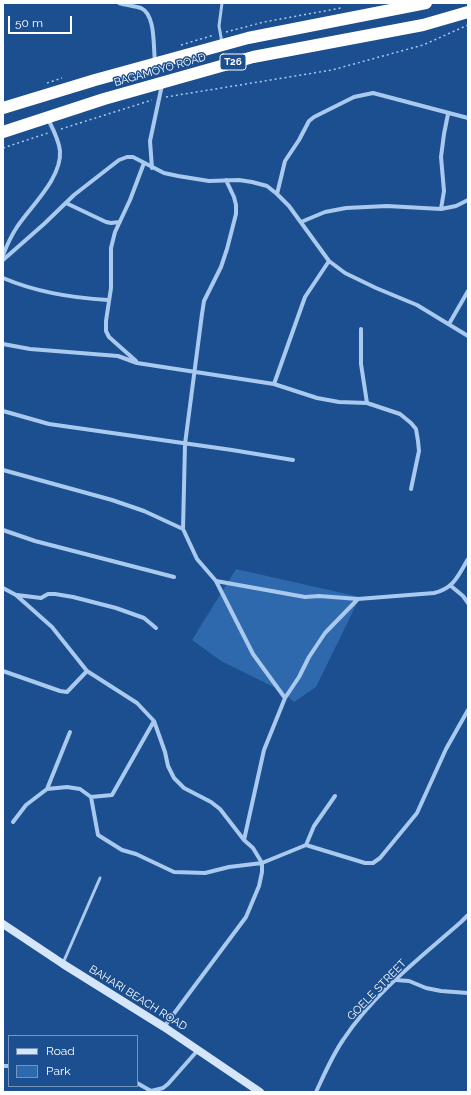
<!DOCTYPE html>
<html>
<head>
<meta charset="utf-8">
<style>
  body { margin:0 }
  #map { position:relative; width:471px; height:1095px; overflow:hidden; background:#1b4f8f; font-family:Raleway,sans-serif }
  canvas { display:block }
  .frame { position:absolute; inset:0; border:4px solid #fff; pointer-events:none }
  .legend { position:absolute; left:8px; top:1035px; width:130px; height:52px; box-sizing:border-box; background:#1b4f8f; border:1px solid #7695bc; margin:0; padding:5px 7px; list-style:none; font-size:12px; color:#fff }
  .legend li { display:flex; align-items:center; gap:8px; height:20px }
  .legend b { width:20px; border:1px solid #7695bc }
  .scale { position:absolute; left:8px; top:16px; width:64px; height:18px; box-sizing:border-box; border:2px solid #fff; border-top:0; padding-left:5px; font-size:12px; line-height:14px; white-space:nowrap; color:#fff; -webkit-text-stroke:3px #1b4f8f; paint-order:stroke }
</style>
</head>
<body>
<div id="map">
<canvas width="471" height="1095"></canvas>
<div class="frame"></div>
<ul class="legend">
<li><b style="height:5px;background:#d6e6fa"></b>Road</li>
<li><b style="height:11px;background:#2e69ad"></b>Park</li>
</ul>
<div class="scale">50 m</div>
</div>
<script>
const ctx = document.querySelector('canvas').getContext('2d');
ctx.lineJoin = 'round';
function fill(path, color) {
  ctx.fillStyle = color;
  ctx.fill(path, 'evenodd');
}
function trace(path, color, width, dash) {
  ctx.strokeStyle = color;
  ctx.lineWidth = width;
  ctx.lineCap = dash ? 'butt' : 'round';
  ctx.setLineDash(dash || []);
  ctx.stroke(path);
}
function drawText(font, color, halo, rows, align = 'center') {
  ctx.font = font + ' Raleway,sans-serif';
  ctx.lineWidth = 3;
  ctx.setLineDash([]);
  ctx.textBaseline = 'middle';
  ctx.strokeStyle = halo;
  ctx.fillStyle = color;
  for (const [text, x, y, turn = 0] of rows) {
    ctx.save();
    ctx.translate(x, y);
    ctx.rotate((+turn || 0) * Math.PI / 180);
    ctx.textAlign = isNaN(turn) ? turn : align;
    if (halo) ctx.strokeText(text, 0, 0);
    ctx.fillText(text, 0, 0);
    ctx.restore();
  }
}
const green = new Path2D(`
  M 236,569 L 360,597 L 316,687 L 294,702 L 280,690 L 221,661 L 192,640 Z`);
const path = new Path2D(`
  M 226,32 L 264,22 L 341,8
  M 181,45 L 214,35
  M 47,83 L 62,78
  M 166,97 L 332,70 L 423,45 L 468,25
  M 61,129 L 152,100
  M 3,148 L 48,133`);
const lane = new Path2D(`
  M 222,43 L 219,26 L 222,3
  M 63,963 L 100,878`);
const street = new Path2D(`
  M 119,3 C 126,5 134,6 141,8 C 156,15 153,47 155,61
  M 152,168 L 150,141 L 162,85
  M 226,180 L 234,197 L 236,205 L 236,214 L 227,249 L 221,267 L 204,301 L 202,314 L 185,444 L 183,529 L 197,559 L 216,581 L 253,654 L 285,698
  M 277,194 L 285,161 L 299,140 L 309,121 L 314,117 L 354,97 L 373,93 L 468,118
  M 66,203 L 106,222 L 111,223 L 120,222
  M 441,209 L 444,191 L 441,157 L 444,134 L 448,114
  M 301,222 L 325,212 L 346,208 L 387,206 L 441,209 L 456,206 L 468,200
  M 3,255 C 7,245 11,236 17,227 C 31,206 62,178 60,151 C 59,140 53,129 48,119
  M 3,260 L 44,224 L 74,195 L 119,160 L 127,157 L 133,157 L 164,173 L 178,176 L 209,181 L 239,180 L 252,182 L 267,186 L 277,194 L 289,206 L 329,261 L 345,273 L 376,288 L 417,305 L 468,336
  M 3,278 C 36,292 72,298 108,300
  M 449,324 L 468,291
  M 361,329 L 361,364 L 367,403
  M 3,344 L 30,349 L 118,356 L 137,363 L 274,384 L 317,398 L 339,402 L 367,403 L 400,414 L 411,423 L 416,429 L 418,441 L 419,451 L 411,489
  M 136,361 L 109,337 L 106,331 L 106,321 L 111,288 L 111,248 L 115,232 L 130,200 L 144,163
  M 274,384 L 305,297 L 329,261
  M 3,411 L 49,424 L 232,450 L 293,460
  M 3,470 L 112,500 L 144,511 L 183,529
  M 3,530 L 35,541 L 174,577
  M 216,581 L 305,597 L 319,596 L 358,599
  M 451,586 L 463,596 L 468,603
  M 3,588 L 16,595 L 52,627 L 87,671 L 137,703 L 154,721 L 165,752 L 168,766 L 174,778 L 184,788 L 211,802 L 220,809 L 244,840 L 253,848 L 262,863 L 262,872 L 259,886 L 246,917 L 164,1027
  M 17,595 L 41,598 L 48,594 L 55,594 L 73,597 L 116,608 L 144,618 L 156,628
  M 3,671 L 60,691 L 67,692 L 87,671
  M 47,789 L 70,732
  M 91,797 L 98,835 L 122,850 L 136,854 L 174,872 L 205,873 L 229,867 L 262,863 L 306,845 L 365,863 L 373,863 L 380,858 L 417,813 L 446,749 L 468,710
  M 13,822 L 26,805 L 47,789 L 67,787 L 80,789 L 91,797 L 112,795 L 154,721
  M 244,840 L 264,750 L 285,698 L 299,677 L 309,657 L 325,633 L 358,599 L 434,593 C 454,588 458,576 468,559
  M 306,845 L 314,826 L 335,796
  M 396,980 L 409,981 L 426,988 L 441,991 L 468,993
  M 3,1066 L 9,1066
  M 137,1083 L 151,1091 L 163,1088 L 168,1084 L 198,1050
  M 316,1092 C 324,1075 332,1056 343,1040 C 373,994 420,958 461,922 L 468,915`);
const secondary = new Path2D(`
  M 3,924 L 63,964 L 164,1027 L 260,1092`);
const highway = new Path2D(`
  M 3,108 L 95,80 L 248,38 L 426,3
  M 3,132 L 104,99 L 253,57 L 423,25 L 468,12`);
const shields = [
  [233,62,26]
];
const shieldNames = [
  ["T26",233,62]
];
const streetNames = [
  ["BAGAMOYO ROAD",160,70,-16],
  ["GOELE STREET",377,990,-46],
  ["BAHARI BEACH ROAD",138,998,32]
];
fill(green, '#2e69ad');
trace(path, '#a9c9ee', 1.5, [2, 3]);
trace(lane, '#a9c9ee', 3);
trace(street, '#a9c9ee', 4);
trace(secondary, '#d6e6fa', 8);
trace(highway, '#fff', 12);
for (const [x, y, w] of shields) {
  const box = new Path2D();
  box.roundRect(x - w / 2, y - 8, w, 16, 3);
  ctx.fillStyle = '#1b4f8f';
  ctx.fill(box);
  trace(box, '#fff', 1);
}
drawText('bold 10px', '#fff', null, shieldNames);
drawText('11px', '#fff', '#1b4f8f', streetNames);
</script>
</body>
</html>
